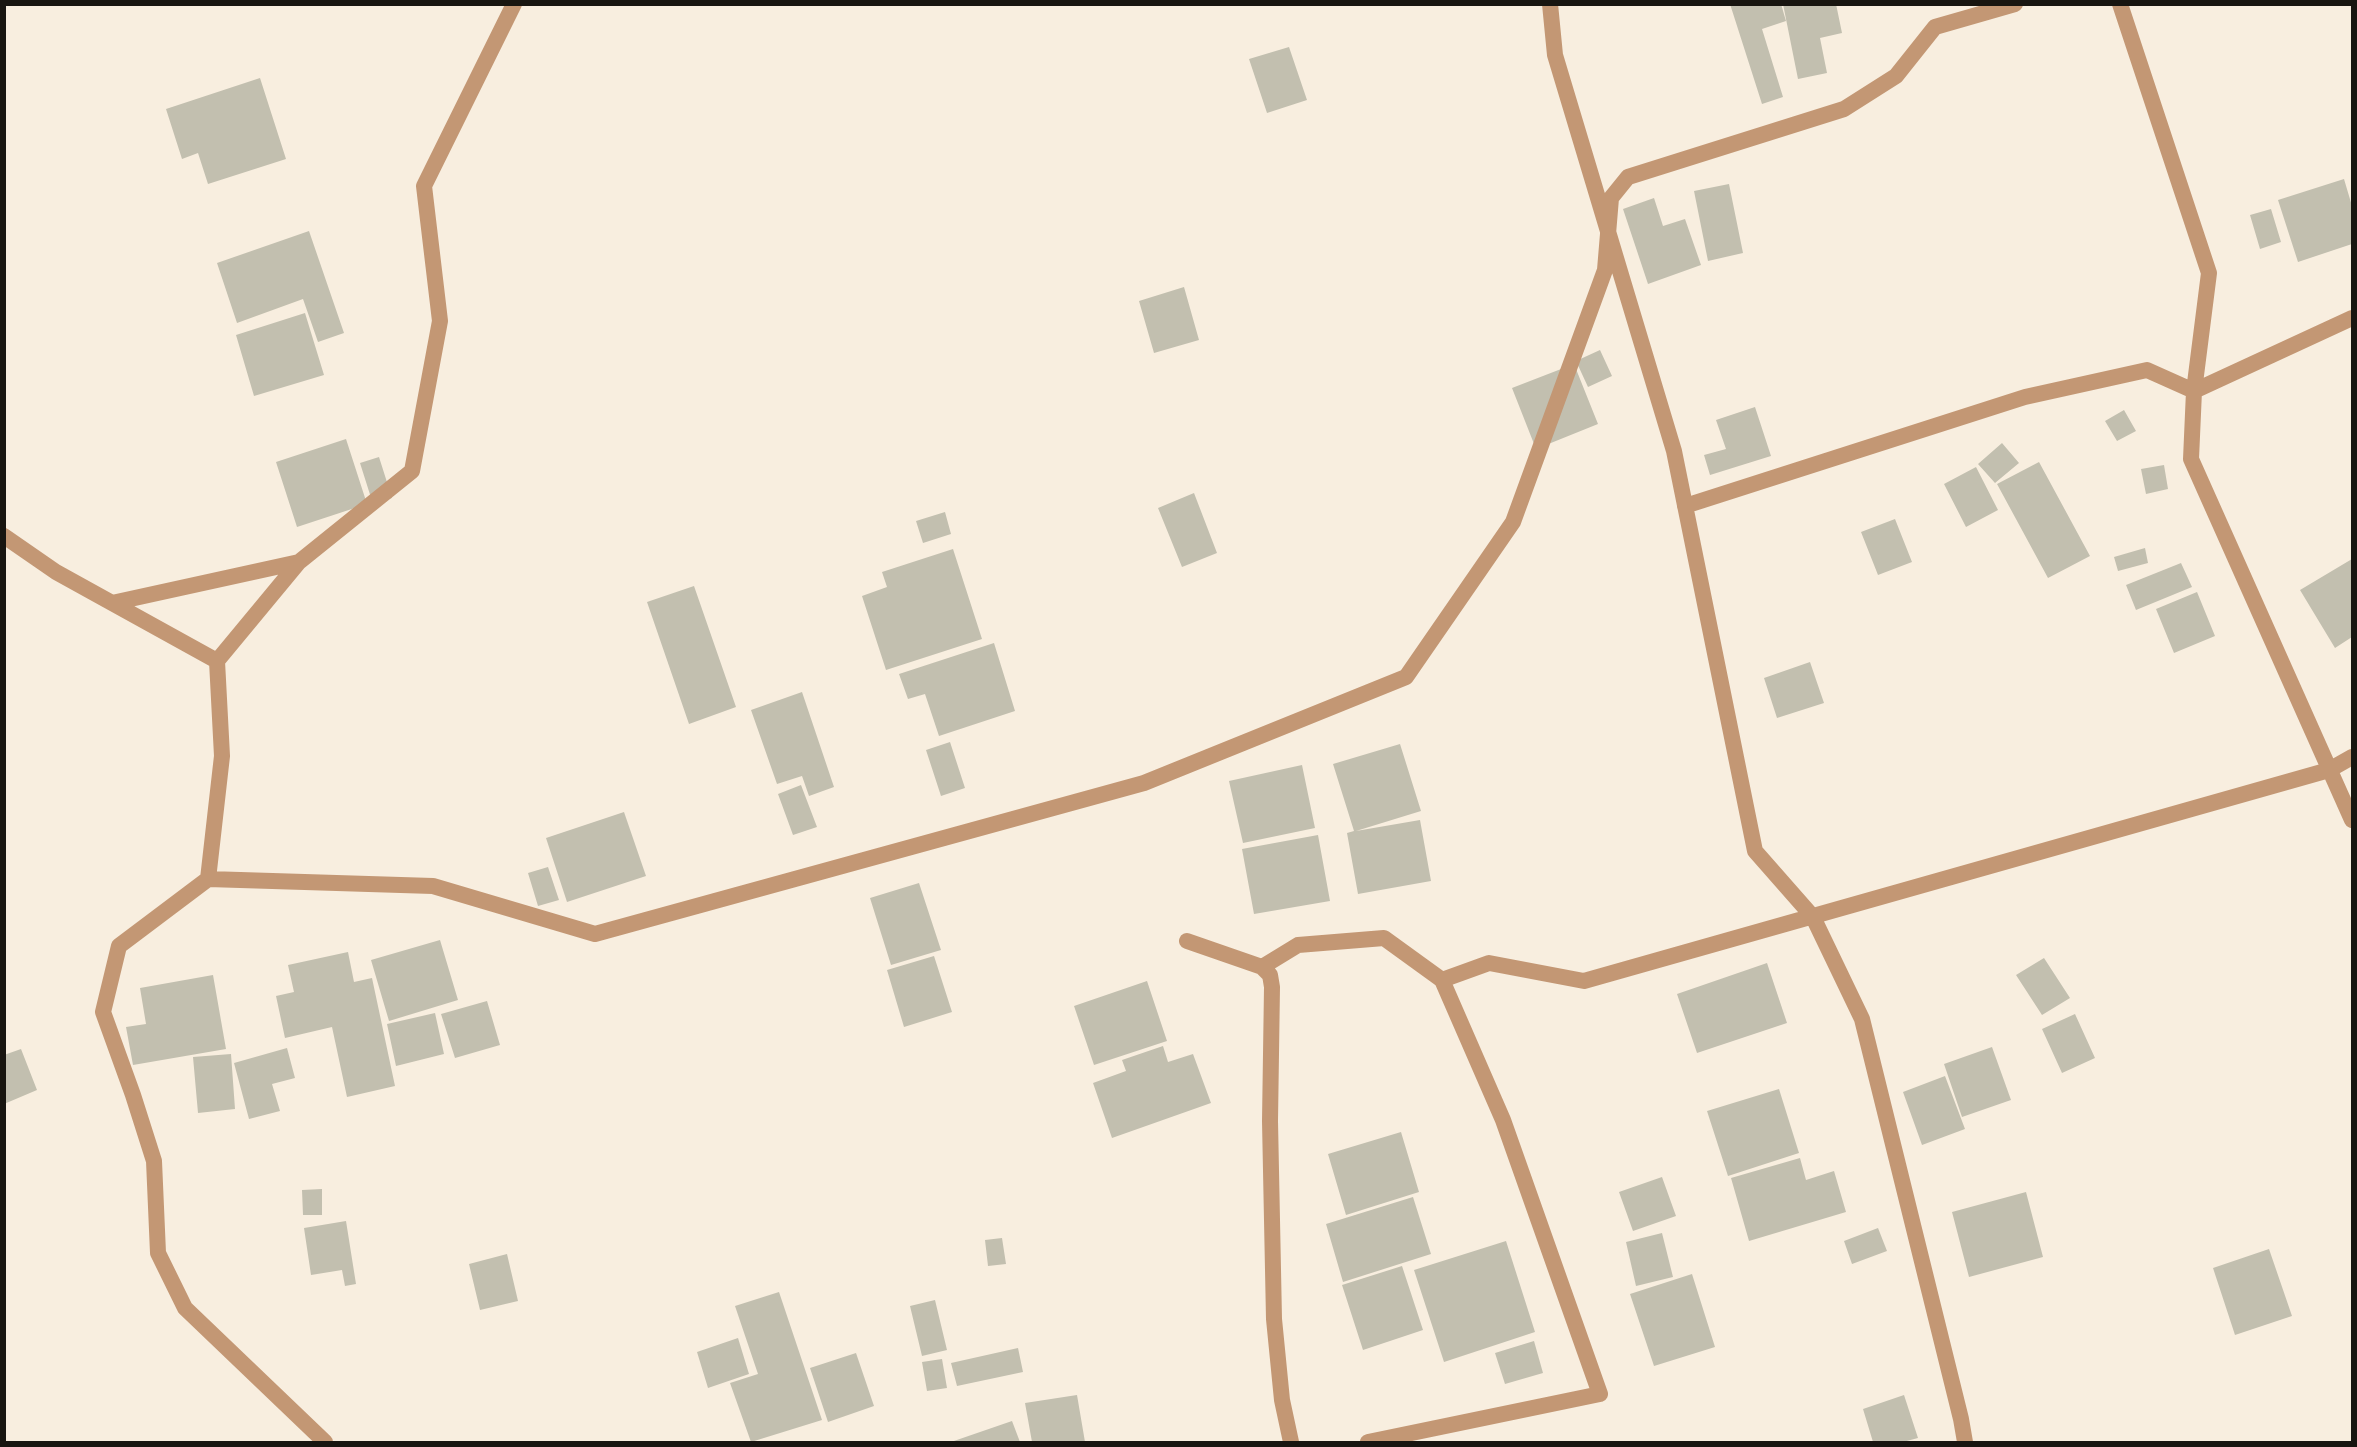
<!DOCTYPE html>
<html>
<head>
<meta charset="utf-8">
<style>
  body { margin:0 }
  #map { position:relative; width:2357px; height:1447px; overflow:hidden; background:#f8eedf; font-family:"Fira Sans Condensed",sans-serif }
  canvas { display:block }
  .frame { position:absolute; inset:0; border:6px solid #181510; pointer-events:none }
</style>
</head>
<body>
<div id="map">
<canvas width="2357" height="1447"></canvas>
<div class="frame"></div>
</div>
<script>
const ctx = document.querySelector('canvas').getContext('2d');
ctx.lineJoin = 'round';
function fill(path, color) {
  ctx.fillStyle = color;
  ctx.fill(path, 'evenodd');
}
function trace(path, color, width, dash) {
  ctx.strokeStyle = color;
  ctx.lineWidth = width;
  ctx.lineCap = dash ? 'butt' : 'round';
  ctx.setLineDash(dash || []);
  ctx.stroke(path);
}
const building = new Path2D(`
  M 1730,4 L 1781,4 L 1786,21 L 1762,29 L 1783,97 L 1762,104 Z
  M 1783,4 L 1836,4 L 1842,33 L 1820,38 L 1827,73 L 1798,79 Z
  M 1289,47 L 1307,100 L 1267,113 L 1249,59 Z
  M 260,78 L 286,159 L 208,184 L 198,153 L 182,159 L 166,109 Z
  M 2344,179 L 2352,206 L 2352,244 L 2298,262 L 2278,200 Z
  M 1729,184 L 1743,253 L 1708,261 L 1694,191 Z
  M 1654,198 L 1663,226 L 1685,219 L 1701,265 L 1648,284 L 1623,209 Z
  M 2271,209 L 2281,242 L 2260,249 L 2250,215 Z
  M 309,231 L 344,333 L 318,342 L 303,299 L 237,323 L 217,263 Z
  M 1184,287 L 1199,340 L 1154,353 L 1139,301 Z
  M 305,313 L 324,375 L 254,396 L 236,335 Z
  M 1600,350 L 1612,376 L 1588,387 L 1576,361 Z
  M 1574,364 L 1598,424 L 1536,449 L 1512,388 Z
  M 1755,407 L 1771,456 L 1710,475 L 1704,455 L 1726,449 L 1716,420 Z
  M 2124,410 L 2136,431 L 2117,441 L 2105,421 Z
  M 346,439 L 367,504 L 297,527 L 276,462 Z
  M 2002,443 L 2019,463 L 1995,483 L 1978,464 Z
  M 379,457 L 392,498 L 373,504 L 360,463 Z
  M 2039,462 L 2090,556 L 2048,578 L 1997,484 Z
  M 2164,465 L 2168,489 L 2146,494 L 2141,469 Z
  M 1976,467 L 1998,510 L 1966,527 L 1944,484 Z
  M 1194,493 L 1217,553 L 1182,567 L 1158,508 Z
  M 945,512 L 951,534 L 923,543 L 916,521 Z
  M 1895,519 L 1912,562 L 1878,575 L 1861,532 Z
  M 2145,548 L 2148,563 L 2118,571 L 2114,557 Z
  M 953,549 L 982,639 L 886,670 L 862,596 L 887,587 L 882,572 Z
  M 2352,559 L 2352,637 L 2335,648 L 2300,590 Z
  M 2181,563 L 2192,587 L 2136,610 L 2126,585 Z
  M 694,586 L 736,707 L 689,724 L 647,602 Z
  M 2197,592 L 2215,636 L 2174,653 L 2156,609 Z
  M 994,643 L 1015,711 L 939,736 L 925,694 L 908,699 L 899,674 Z
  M 1810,662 L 1824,703 L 1777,718 L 1764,678 Z
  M 802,692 L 834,787 L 809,796 L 802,776 L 777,784 L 751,710 Z
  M 950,742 L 965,788 L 941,796 L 926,750 Z
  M 1400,744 L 1421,811 L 1356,831 L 1420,820 L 1431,881 L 1358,894 L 1347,833 L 1354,831 L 1333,764 Z
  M 1302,765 L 1315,828 L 1243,843 L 1229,781 Z
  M 801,785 L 817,827 L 793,835 L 778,794 Z
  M 624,812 L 646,876 L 567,902 L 546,838 Z
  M 1318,835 L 1330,901 L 1254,914 L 1242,849 Z
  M 548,867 L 559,900 L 538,906 L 528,873 Z
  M 919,883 L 941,950 L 891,965 L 870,898 Z
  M 440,940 L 458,1000 L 389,1021 L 371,960 Z
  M 348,952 L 354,982 L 372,978 L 395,1086 L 347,1097 L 332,1027 L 285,1038 L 276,996 L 294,992 L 288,965 Z
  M 934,956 L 952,1012 L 904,1027 L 887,970 Z
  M 2044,958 L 2070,998 L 2042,1015 L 2016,975 Z
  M 1767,963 L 1787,1023 L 1697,1053 L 1677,994 Z
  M 213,975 L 226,1049 L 133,1065 L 126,1027 L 146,1024 L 140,988 Z
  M 1147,981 L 1167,1041 L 1094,1065 L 1074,1006 Z
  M 487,1001 L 500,1045 L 455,1058 L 441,1014 Z
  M 435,1013 L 444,1054 L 396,1066 L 387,1024 Z
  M 2075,1014 L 2095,1058 L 2062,1073 L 2042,1029 Z
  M 1163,1046 L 1168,1062 L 1193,1054 L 1211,1103 L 1112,1138 L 1093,1083 L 1126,1071 L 1122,1060 Z
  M 1992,1047 L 2011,1100 L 1962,1117 L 1944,1064 Z
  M 287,1048 L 295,1078 L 272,1084 L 280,1111 L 249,1119 L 234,1063 Z
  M 21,1049 L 37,1090 L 4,1104 L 4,1055 Z
  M 231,1054 L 235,1109 L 198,1113 L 193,1057 Z
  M 1945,1076 L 1965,1129 L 1922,1145 L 1903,1092 Z
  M 1779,1089 L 1799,1153 L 1728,1176 L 1707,1111 Z
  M 1401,1132 L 1419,1192 L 1346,1215 L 1328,1154 Z
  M 1800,1158 L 1806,1180 L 1834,1171 L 1846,1212 L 1749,1241 L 1731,1178 Z
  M 1662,1177 L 1676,1216 L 1633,1231 L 1619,1192 Z
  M 322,1189 L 322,1215 L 303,1215 L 302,1190 Z
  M 2026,1192 L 2043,1257 L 1969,1277 L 1952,1212 Z
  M 1413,1197 L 1431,1254 L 1343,1282 L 1326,1224 Z
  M 346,1221 L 356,1284 L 345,1286 L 342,1270 L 311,1275 L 304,1228 Z
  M 1878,1228 L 1887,1251 L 1852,1264 L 1844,1241 Z
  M 1662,1233 L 1673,1277 L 1636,1286 L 1626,1242 Z
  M 1002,1238 L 1006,1264 L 988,1266 L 985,1240 Z
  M 1506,1241 L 1535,1332 L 1444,1362 L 1414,1270 Z
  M 2269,1249 L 2292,1316 L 2235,1335 L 2213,1268 Z
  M 507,1254 L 518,1301 L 480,1310 L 469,1264 Z
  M 1402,1266 L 1423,1330 L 1363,1350 L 1342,1285 Z
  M 1692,1274 L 1715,1347 L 1654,1366 L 1630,1294 Z
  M 779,1292 L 822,1420 L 751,1442 L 730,1383 L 758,1374 L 735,1306 Z
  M 935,1300 L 947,1350 L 922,1356 L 910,1306 Z
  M 738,1338 L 749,1374 L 708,1388 L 697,1352 Z
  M 1534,1341 L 1543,1373 L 1505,1384 L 1495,1353 Z
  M 1018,1348 L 1023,1372 L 957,1386 L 951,1363 Z
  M 856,1353 L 874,1406 L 828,1422 L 810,1368 Z
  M 942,1359 L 947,1388 L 927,1391 L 922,1362 Z
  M 1077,1395 L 1085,1442 L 1032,1442 L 1025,1403 Z
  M 1904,1395 L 1918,1438 L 1903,1442 L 1873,1442 L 1863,1409 Z
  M 1012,1421 L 1020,1442 L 951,1442 Z`);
const minor = new Path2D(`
  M 1550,4 L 1555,55 L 1674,451 L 1755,851 L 1813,917 L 1862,1019 L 1961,1419 L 1965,1442
  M 2352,318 L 2194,391 L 2191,459 L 2352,820
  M 1685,506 L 2025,397 L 2147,370 L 2194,391 L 2209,273 L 2120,4
  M 4,536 L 56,572 L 217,661
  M 112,603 L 299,562
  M 208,879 L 433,886 L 595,934 L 1144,783 L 1406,677 L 1513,522 L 1605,270 L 1611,198 L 1628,177 L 1844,109 L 1896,76 L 1935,27 L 2015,4
  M 1187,941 L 1262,967 L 1270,975 L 1272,987 L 1270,1121 L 1274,1319 L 1282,1400 L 1291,1442
  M 1262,967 L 1298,945 L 1384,938 L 1442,980 L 1503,1120 L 1600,1394 L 1368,1442
  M 1442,980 L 1489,963 L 1584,981 L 2329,770 L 2352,757
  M 325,1442 L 185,1308 L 158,1253 L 154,1161 L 133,1095 L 103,1012 L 119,946 L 208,879 L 222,756 L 217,661 L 299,562 L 412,471 L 440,321 L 424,186 L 514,4`);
fill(building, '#c2bfaf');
trace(minor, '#c39774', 16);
</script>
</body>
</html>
